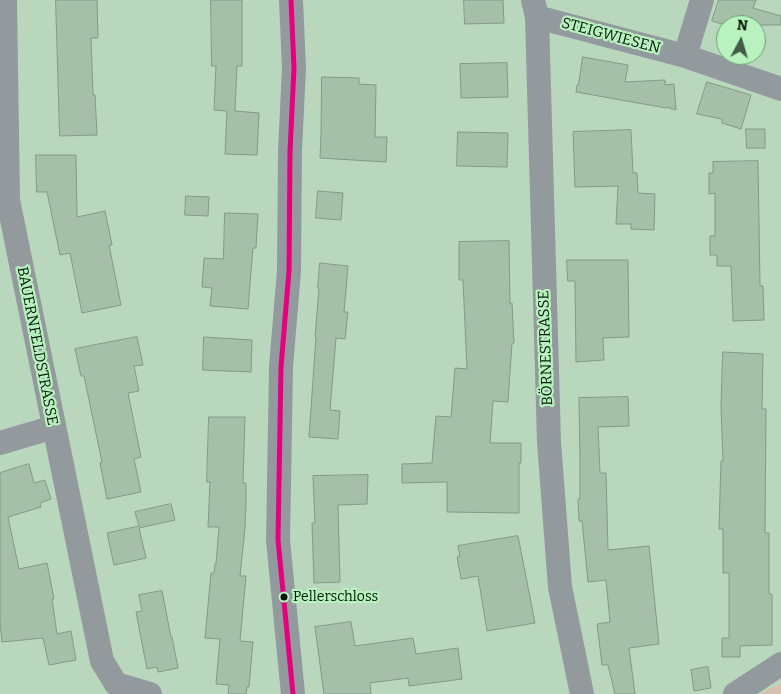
<!DOCTYPE html>
<html>
<head>
<meta charset="utf-8">
<style>
  body { margin:0 }
  #map { position:relative; width:781px; height:694px; overflow:hidden; background:#b8d7bc; font-family:Bitter,serif }
  canvas { display:block }
  .north { position:absolute; left:716px; top:15px; width:50px; height:50px; box-sizing:border-box; background:#b8f2bf; border:1px solid #709b76; border-radius:50%; rotate:6deg; font-size:14px; font-weight:700; line-height:20px; text-align:center; color:#041908 }
  .north::after { content:''; display:block; margin:auto; width:18px; height:22px; background:#435c47; clip-path:polygon(50% 0,100% 100%,50% 72%,0 100%) }
</style>
</head>
<body>
<div id="map">
<canvas width="781" height="694"></canvas>
<div class="north">N</div>
</div>
<script>
const ctx = document.querySelector('canvas').getContext('2d');
ctx.lineJoin = 'round';
function fill(path, color) {
  ctx.fillStyle = color;
  ctx.fill(path, 'evenodd');
}
function trace(path, color, width, dash) {
  ctx.strokeStyle = color;
  ctx.lineWidth = width;
  ctx.lineCap = dash ? 'butt' : 'round';
  ctx.setLineDash(dash || []);
  ctx.stroke(path);
}
function drawText(font, color, halo, rows, align = 'center') {
  ctx.font = font + ' Bitter,serif';
  ctx.lineWidth = 4.5;
  ctx.setLineDash([]);
  ctx.textBaseline = 'middle';
  ctx.strokeStyle = halo;
  ctx.fillStyle = color;
  for (const [text, x, y, turn = 0] of rows) {
    ctx.save();
    ctx.translate(x, y);
    ctx.rotate((+turn || 0) * Math.PI / 180);
    ctx.textAlign = isNaN(turn) ? turn : align;
    if (halo) ctx.strokeText(text, 0, 0);
    ctx.fillText(text, 0, 0);
    ctx.restore();
  }
}
const green = new Path2D(`
  M 781,683 L 781,694 L 759,694 Z`);
const building = new Path2D(`
  M 56,0 L 97,0 L 98,38 L 91,38 L 93,95 L 95,95 L 97,135 L 60,136 Z
  M 211,0 L 242,0 L 242,66 L 237,66 L 235,111 L 259,113 L 257,155 L 225,154 L 227,111 L 214,110 L 216,66 L 212,66 Z
  M 464,0 L 503,0 L 504,23 L 465,24 Z
  M 719,0 L 756,0 L 753,8 L 781,16 L 781,25 L 725,25 L 712,21 Z
  M 583,57 L 628,65 L 625,82 L 665,80 L 665,85 L 674,84 L 676,110 L 666,107 L 666,108 L 576,92 L 577,85 L 578,85 Z
  M 507,63 L 508,97 L 461,98 L 460,64 Z
  M 322,77 L 359,78 L 359,84 L 376,85 L 375,137 L 387,137 L 386,162 L 320,158 L 321,134 Z
  M 707,82 L 751,95 L 741,129 L 722,123 L 722,119 L 697,114 Z
  M 746,129 L 765,129 L 765,148 L 747,148 Z
  M 631,130 L 633,173 L 637,173 L 638,193 L 655,194 L 654,230 L 631,229 L 631,224 L 616,224 L 618,186 L 575,187 L 573,132 Z
  M 458,132 L 508,133 L 507,167 L 457,166 Z
  M 36,155 L 76,155 L 77,217 L 105,211 L 112,245 L 109,245 L 121,305 L 82,313 L 70,253 L 60,255 L 47,192 L 37,192 Z
  M 758,161 L 760,286 L 763,286 L 764,320 L 733,321 L 731,266 L 717,266 L 717,255 L 710,255 L 710,236 L 715,236 L 715,193 L 709,194 L 709,173 L 713,173 L 713,162 Z
  M 318,191 L 343,193 L 341,220 L 316,218 Z
  M 186,196 L 209,197 L 208,216 L 185,215 Z
  M 225,213 L 258,214 L 256,248 L 253,248 L 248,309 L 210,306 L 212,288 L 202,287 L 204,258 L 223,259 Z
  M 509,241 L 510,304 L 512,303 L 514,343 L 512,343 L 508,402 L 493,401 L 490,443 L 521,443 L 521,463 L 519,463 L 519,513 L 447,512 L 447,482 L 402,483 L 402,464 L 432,463 L 436,416 L 451,417 L 455,368 L 467,369 L 463,280 L 459,280 L 459,242 Z
  M 567,260 L 628,260 L 629,337 L 603,338 L 604,360 L 576,362 L 575,281 L 568,281 Z
  M 320,263 L 348,266 L 344,312 L 348,312 L 345,339 L 336,338 L 330,410 L 340,411 L 338,439 L 309,437 L 316,337 L 315,337 L 319,288 L 318,288 Z
  M 137,337 L 143,365 L 134,366 L 139,391 L 128,393 L 141,457 L 134,459 L 141,492 L 107,499 L 100,463 L 102,462 L 84,376 L 81,376 L 75,349 Z
  M 204,337 L 252,340 L 251,372 L 203,370 Z
  M 723,352 L 763,354 L 762,409 L 766,409 L 765,533 L 769,533 L 769,594 L 772,594 L 772,645 L 740,646 L 740,657 L 722,657 L 722,638 L 729,638 L 729,573 L 723,573 L 723,529 L 719,529 L 721,461 L 723,461 L 721,408 Z
  M 628,397 L 629,426 L 598,427 L 600,473 L 606,473 L 608,550 L 649,546 L 659,644 L 629,648 L 635,694 L 615,694 L 608,665 L 602,665 L 597,624 L 610,622 L 606,580 L 588,582 L 582,521 L 579,521 L 578,499 L 580,499 L 580,459 L 579,398 Z
  M 209,417 L 245,417 L 243,483 L 246,483 L 246,504 L 245,528 L 240,576 L 246,576 L 240,641 L 253,642 L 249,687 L 247,687 L 246,694 L 228,694 L 229,685 L 216,684 L 220,639 L 205,638 L 211,573 L 214,573 L 215,564 L 216,564 L 219,527 L 208,527 L 210,482 L 207,482 Z
  M 29,464 L 34,483 L 45,480 L 51,499 L 40,503 L 41,507 L 8,517 L 19,569 L 47,563 L 54,599 L 52,599 L 57,634 L 71,631 L 76,660 L 49,665 L 43,638 L 2,642 L 0,622 L 0,473 Z
  M 368,475 L 367,504 L 338,505 L 340,582 L 314,583 L 312,523 L 315,523 L 313,476 Z
  M 171,504 L 175,520 L 139,528 L 146,558 L 114,565 L 107,533 L 139,526 L 135,512 Z
  M 518,536 L 535,623 L 487,631 L 478,576 L 461,579 L 457,557 L 460,556 L 458,546 Z
  M 162,591 L 171,637 L 172,637 L 178,668 L 158,672 L 157,667 L 147,669 L 136,612 L 142,611 L 139,595 Z
  M 351,622 L 355,646 L 413,638 L 416,654 L 458,648 L 462,679 L 409,686 L 408,678 L 370,683 L 371,694 L 324,694 L 315,627 Z
  M 708,667 L 711,688 L 694,691 L 691,670 Z`);
const minor = new Path2D(`
  M 5,0 L 8,200 L 102,661 L 116,684 L 150,694
  M 291,0 L 294,68 L 290,151 L 289,271 L 281,367 L 278,540 L 293,694
  M 533,0 L 537,17 L 549,442 L 560,587 L 582,694
  M 537,17 L 685,56 L 781,89
  M 685,56 L 702,0
  M 0,443 L 54,427
  M 735,694 L 781,664`);
const bus1 = new Path2D(`
  M 291,0 L 294,68 L 290,151 L 289,271 L 281,367 L 278,540 L 293,694`);
const markers = [
  [284,597,4.5,"#041908"]
];
const busNames = [
  ["Pellerschloss",293,597]
];
const streetNames = [
  ["STEIGWIESEN",611,36,15],
  ["BAUERNFELDSTRASSE",37,346,79],
  ["BÖRNESTRASSE",546,348,-92]
];
fill(green, '#d7c2b1');
fill(building, '#a5bfa9');
trace(building, '#829a86', 1);
trace(minor, '#939a9d', 24);
trace(bus1, '#e5007d', 5);
for (const [x, y, r, color] of markers) {
  const dot = new Path2D();
  dot.arc(x, y, r, 0, 2 * Math.PI);
  ctx.fillStyle = color;
  ctx.fill(dot);
  trace(dot, '#b8f2bf', 2);
}
drawText('14px', '#041908', '#b8f2bf', busNames, 'left');
drawText('15px', '#041908', '#b8f2bf', streetNames);
</script>
</body>
</html>
